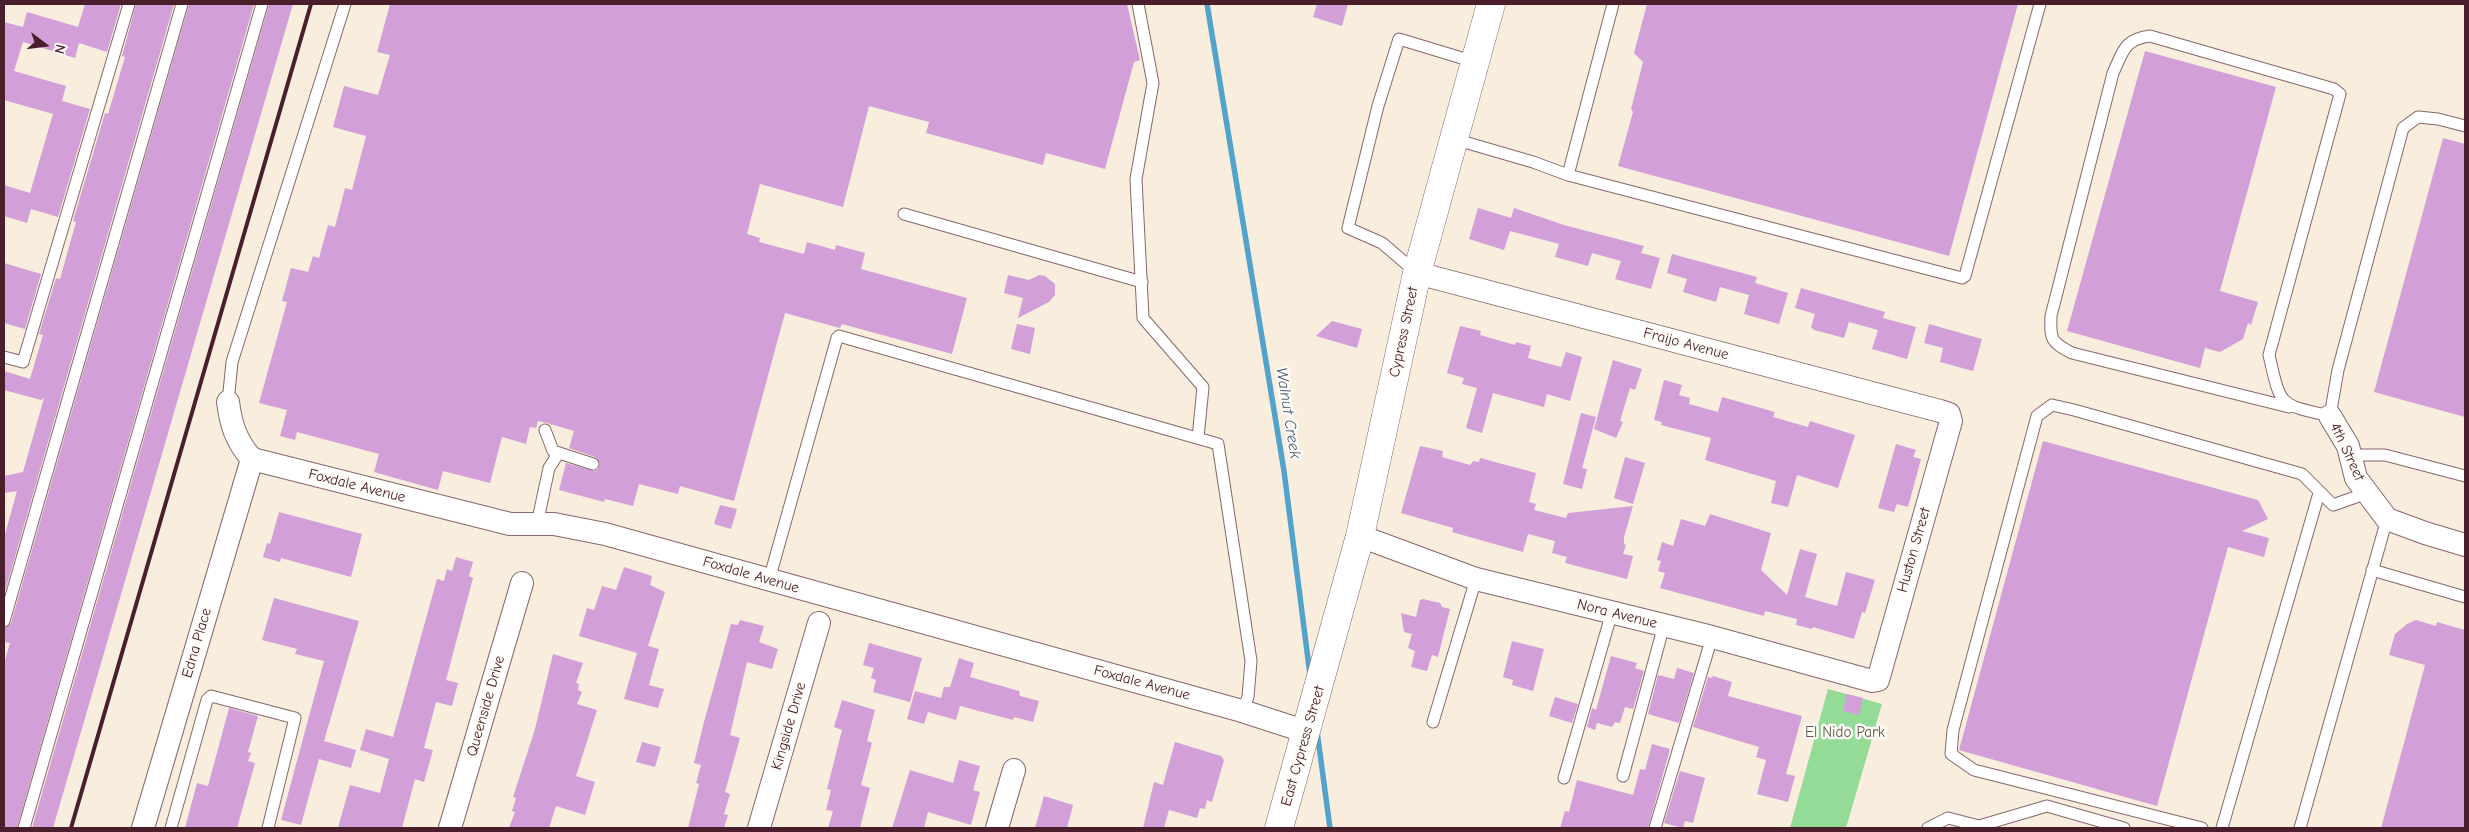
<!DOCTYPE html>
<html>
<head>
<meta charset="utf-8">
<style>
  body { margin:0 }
  #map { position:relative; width:2469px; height:832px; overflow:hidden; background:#f9edde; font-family:"Comic Neue",sans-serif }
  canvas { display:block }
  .frame { position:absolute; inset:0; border:5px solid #4a1f2b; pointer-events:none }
  .north { position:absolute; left:20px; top:20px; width:50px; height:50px; -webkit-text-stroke:4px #fdfcf7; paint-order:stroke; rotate:105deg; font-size:14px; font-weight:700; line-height:20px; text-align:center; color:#4a1f2b }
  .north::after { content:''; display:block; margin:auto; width:18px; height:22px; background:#4a1f2b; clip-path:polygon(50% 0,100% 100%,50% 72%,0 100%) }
</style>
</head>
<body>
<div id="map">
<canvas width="2469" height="832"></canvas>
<div class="frame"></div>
<div class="north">N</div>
</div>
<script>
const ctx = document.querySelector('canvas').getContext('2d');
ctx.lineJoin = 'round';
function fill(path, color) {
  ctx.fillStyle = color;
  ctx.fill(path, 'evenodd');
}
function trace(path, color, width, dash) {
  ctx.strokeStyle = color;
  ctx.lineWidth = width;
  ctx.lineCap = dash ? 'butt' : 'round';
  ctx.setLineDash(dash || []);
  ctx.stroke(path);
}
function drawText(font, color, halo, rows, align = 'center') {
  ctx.font = font + ' "Comic Neue",sans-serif';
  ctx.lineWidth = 5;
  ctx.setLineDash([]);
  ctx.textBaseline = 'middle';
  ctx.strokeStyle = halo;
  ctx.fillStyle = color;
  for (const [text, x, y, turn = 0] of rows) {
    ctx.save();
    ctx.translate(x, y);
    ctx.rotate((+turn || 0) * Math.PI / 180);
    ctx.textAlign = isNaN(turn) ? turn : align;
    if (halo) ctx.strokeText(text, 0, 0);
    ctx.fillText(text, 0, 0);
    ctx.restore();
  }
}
const green = new Path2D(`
  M 1828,689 L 1882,704 L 1846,828 L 1790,828 Z`);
const stream = new Path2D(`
  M 1207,4 L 1284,471 L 1310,675
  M 1317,731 L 1330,828`);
const building = new Path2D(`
  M 85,4 L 121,4 L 107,52 L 79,43 L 75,58 L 23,42 L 14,71 L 66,86 L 62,101 L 90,109 L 58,217 L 31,209 L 27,223 L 4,216 L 4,185 L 30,193 L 53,114 L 4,100 L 4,22 L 23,27 L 27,12 L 78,27 Z
  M 136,4 L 174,4 L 4,595 L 4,538 L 17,491 L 4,493 L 4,476 L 23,472 L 44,398 L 41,400 L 4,390 L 4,371 L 30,379 L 43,335 L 39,334 L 56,278 L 60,279 L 76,222 L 73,221 L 105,113 L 108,114 L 125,57 L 122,56 Z
  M 189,4 L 254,4 L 17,828 L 4,828 L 4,663 L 10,643 L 4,642 L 4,628 L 11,623 Z
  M 269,4 L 293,4 L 53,828 L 32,828 Z
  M 390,4 L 1127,4 L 1140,60 L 1134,62 L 1105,169 L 1046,153 L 1043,165 L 926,133 L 929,122 L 869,106 L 843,207 L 760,184 L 747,234 L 760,238 L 759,242 L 804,254 L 807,242 L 835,250 L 836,245 L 865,253 L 861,269 L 967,298 L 952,354 L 842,324 L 840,328 L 785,313 L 734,501 L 680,486 L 678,494 L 639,484 L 633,506 L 605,499 L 604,502 L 559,490 L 566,463 L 594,471 L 598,469 L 600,463 L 595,457 L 569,448 L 574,431 L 547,423 L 538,421 L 536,428 L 530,427 L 526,444 L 502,437 L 490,483 L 443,471 L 438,490 L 374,472 L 379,454 L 297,432 L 295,440 L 280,436 L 287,410 L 259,403 L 287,302 L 282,301 L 291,268 L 308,272 L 313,256 L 319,258 L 328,225 L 335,227 L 345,188 L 352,190 L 366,136 L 333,127 L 344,86 L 378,95 L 390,55 L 377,52 Z
  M 1317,4 L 1348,4 L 1342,26 L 1313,17 Z
  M 1647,4 L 2018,4 L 1949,256 L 1618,166 L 1633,112 L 1631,109 L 1643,62 L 1634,53 Z
  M 2145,51 L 2276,87 L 2220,291 L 2258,302 L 2251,325 L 2248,323 L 2243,339 L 2220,352 L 2205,348 L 2200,368 L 2067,331 Z
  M 2443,138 L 2465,144 L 2465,417 L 2374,392 Z
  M 1478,208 L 1511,218 L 1514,208 L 1564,225 L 1644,246 L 1641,253 L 1660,258 L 1651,289 L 1615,279 L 1621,261 L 1592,253 L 1588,266 L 1555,257 L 1559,244 L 1510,231 L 1504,250 L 1469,239 Z
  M 1672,254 L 1757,277 L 1755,283 L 1788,293 L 1779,324 L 1744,314 L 1749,295 L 1720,287 L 1716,302 L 1683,292 L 1687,279 L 1667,273 Z
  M 4,263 L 41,274 L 25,329 L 4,323 Z
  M 1008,275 L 1029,280 L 1039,275 L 1045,276 L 1055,284 L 1055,295 L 1049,302 L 1018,318 L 1023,298 L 1004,293 Z
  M 1801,288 L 1885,312 L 1883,318 L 1916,327 L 1907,359 L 1872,349 L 1878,330 L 1849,322 L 1844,338 L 1814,330 L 1811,327 L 1815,314 L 1795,308 Z
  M 1332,321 L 1362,329 L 1357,348 L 1316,336 Z
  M 1017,324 L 1035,328 L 1030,354 L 1011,349 Z
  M 1929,324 L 1982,339 L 1973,371 L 1940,362 L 1943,348 L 1924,343 Z
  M 1460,326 L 1481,331 L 1480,335 L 1515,345 L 1516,342 L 1531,346 L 1528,358 L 1561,367 L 1566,352 L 1582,357 L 1570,401 L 1547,394 L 1544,407 L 1493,393 L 1482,433 L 1466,428 L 1477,388 L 1462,384 L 1464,378 L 1447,373 Z
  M 1613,360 L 1642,369 L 1635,390 L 1630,388 L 1620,421 L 1623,422 L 1616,438 L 1594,429 Z
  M 1664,380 L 1682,385 L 1679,395 L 1690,398 L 1689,404 L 1718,412 L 1722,397 L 1775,412 L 1773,417 L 1808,427 L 1810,421 L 1855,435 L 1838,488 L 1797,475 L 1788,507 L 1771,503 L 1776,481 L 1705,460 L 1711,438 L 1661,425 L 1662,422 L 1654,420 Z
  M 1581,413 L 1596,417 L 1582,468 L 1587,469 L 1582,489 L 1563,484 Z
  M 2043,441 L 2258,500 L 2268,519 L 2242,531 L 2269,538 L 2264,557 L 2228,547 L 2157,806 L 1959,750 Z
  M 1896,444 L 1916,450 L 1913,457 L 1921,459 L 1908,507 L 1897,504 L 1894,512 L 1878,508 Z
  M 1420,446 L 1443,451 L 1442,457 L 1470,465 L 1473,461 L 1479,462 L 1480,458 L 1536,473 L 1529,502 L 1536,504 L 1534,510 L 1566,518 L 1568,513 L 1633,506 L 1624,537 L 1624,544 L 1626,545 L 1623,554 L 1633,556 L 1627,579 L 1565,563 L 1567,557 L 1552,553 L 1555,541 L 1528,534 L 1523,552 L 1452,532 L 1453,528 L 1401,513 Z
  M 1625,457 L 1645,463 L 1633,504 L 1614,498 Z
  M 720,505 L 737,509 L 731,529 L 714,524 Z
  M 279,512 L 362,534 L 351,577 L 281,558 L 280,562 L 263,557 L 267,543 L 270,544 Z
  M 1710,514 L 1771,533 L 1761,570 L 1787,595 L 1800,549 L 1817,554 L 1805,597 L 1837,606 L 1846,572 L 1875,580 L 1865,613 L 1862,612 L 1854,639 L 1813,627 L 1812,629 L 1796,625 L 1797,619 L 1765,611 L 1764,616 L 1660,588 L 1665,573 L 1658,571 L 1661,561 L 1657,560 L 1662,542 L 1673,546 L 1681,519 L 1705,526 Z
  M 456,557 L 473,562 L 469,576 L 473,578 L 446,680 L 458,683 L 452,706 L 436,702 L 424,748 L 433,750 L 424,782 L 415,779 L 402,828 L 338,828 L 350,785 L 380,793 L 389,759 L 360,750 L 366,729 L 393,737 L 437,579 L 444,581 L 447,569 L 452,571 Z
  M 624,567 L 652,576 L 650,585 L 665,592 L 648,646 L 659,649 L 649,685 L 664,689 L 658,708 L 624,699 L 637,653 L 579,636 L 587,608 L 594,610 L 602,586 L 616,590 Z
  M 274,598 L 359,621 L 324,741 L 356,750 L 351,768 L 319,759 L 301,825 L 281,820 L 324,661 L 295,654 L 297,649 L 262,640 Z
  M 1423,599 L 1440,603 L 1442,607 L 1450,609 L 1438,657 L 1432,655 L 1427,671 L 1411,667 L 1415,651 L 1408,648 L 1412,634 L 1404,632 L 1401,613 L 1416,617 L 1420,600 Z
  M 740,620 L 764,626 L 759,642 L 778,649 L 772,669 L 747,662 L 730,735 L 740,738 L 725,792 L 730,794 L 724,814 L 728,815 L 724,828 L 688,828 L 699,784 L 696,783 L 701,765 L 694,763 L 704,722 L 731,624 L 738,625 Z
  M 2416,620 L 2436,626 L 2437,622 L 2465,630 L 2465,828 L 2381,828 L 2425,665 L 2389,655 L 2395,634 L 2407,624 Z
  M 1512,641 L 1544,649 L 1533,691 L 1512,685 L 1513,680 L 1503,677 Z
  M 869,643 L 922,658 L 910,702 L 873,692 L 876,680 L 871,678 L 874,668 L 863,665 Z
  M 553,654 L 583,663 L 576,683 L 579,684 L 578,690 L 582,692 L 577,704 L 597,710 L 576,776 L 595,782 L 585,815 L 556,806 L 549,828 L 509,828 L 515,812 L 512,811 L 516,798 L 513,797 L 535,729 Z
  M 1611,656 L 1637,663 L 1635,668 L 1644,671 L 1633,709 L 1625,707 L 1620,723 L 1615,722 L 1612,727 L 1597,723 L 1595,730 L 1587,727 L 1592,708 L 1596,710 Z
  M 959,658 L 974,663 L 970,677 L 1019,691 L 1020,696 L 1039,701 L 1033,722 L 1014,717 L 1013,720 L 960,706 L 956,720 L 928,712 L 924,724 L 907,719 L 915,691 L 941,698 L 944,687 L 950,687 Z
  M 1677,668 L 1694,673 L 1679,723 L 1648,714 L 1658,675 L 1674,679 Z
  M 1713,676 L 1732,682 L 1728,696 L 1802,716 L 1786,774 L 1795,776 L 1788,802 L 1757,794 L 1766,760 L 1756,757 L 1759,747 L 1693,727 L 1708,677 L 1712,678 Z
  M 1847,694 L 1863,698 L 1859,715 L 1843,711 Z
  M 1555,697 L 1578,704 L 1572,723 L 1549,716 Z
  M 842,700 L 875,710 L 867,741 L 872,743 L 861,785 L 870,788 L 860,828 L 828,828 L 833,811 L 826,810 L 831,790 L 827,789 L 842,730 L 834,727 Z
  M 229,708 L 258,716 L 248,752 L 251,753 L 248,761 L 255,763 L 237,828 L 185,828 L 197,783 L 208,786 Z
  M 642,742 L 661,747 L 655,767 L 636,762 Z
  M 1175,742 L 1221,756 L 1224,760 L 1212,802 L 1207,800 L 1205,809 L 1200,808 L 1197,818 L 1169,810 L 1164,828 L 1143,828 L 1154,782 L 1163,785 Z
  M 1652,744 L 1670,749 L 1648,828 L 1560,828 L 1565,811 L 1569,812 L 1577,780 L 1633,795 L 1640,769 L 1645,770 Z
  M 959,760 L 980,766 L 973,790 L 980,792 L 971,825 L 928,812 L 924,828 L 892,828 L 910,770 L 953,783 Z
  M 1680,771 L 1705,778 L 1693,823 L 1685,821 L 1683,828 L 1664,823 Z
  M 1044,796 L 1073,805 L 1067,828 L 1035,828 Z`);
const lane = new Path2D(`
  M 1138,4 L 1153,83 L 1136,179 L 1143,318 L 1203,387 L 1198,438
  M 1454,139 L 1533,162 L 1568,175 L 1962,278 L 1965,276 L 2040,4
  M 1568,175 L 1613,4
  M 904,214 L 1142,282
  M 1417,273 L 1382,243 L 1348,228 L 1378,106 L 1399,39 L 1475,62
  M 4,357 L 23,362 L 129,4
  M 228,402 L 232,362 L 345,4
  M 2289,407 L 2072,353 C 2051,342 2050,340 2051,316 L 2113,73 C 2123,52 2124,39 2150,36 L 2334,89 L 2340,94 L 2269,355 C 2281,407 2278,404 2330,416 L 2338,370 L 2403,128 L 2418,117 L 2438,119 L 2465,126
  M 545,430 L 553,451 L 593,464
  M 2350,455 L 2385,455 L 2465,476
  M 537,524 L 549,468 L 558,454
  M 2372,570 L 2465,597
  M 769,580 L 837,338 L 839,336 L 1218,444 L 1251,661 L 1248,697 L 1242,711
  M 4,621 L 182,4
  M 1433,722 L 1476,579
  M 1623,776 L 1664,625
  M 1564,778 L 1612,612
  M 24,828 L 262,4
  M 171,828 L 207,700 L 211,696 L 295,718 L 268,828
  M 1655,828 L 1712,637
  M 1928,828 L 1948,818 L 1979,826 L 2047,806 L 2124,828
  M 2202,828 L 1974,770 L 1951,754 L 1953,730 L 2037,416 L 2052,405 L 2074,410 L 2302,474 L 2333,505 L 2367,493
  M 2222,828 L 2319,493
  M 2300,828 L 2387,519`);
const street = new Path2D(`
  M 228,402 C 231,425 236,441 252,459 L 510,524 L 554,524 L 605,534 L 1242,711 L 1307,732
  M 2330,416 L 2348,446 L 2356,478 L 2387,519 L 2425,533 L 2465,545
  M 1360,536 L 1476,579 L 1712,637 L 1872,681 L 1878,680 L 1951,421 L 1949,414 L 1940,411 L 1417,273
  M 143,828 L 252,459
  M 450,828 L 522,583
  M 759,828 L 819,623
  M 997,828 L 1014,770`);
const secondary = new Path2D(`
  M 1279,828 L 1360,536 L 1417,273 L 1491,4`);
const rail = new Path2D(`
  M 71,828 L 311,4`);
const streetNames = [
  ["Cypress Street",1404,332,-78],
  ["Fraijo Avenue",1686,344,15],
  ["4th Street",2347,452,65],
  ["Foxdale Avenue",357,486,14],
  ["Huston Street",1914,550,-74],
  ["Foxdale Avenue",751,575,16],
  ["Nora Avenue",1617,614,14],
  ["Edna Place",197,643,-74],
  ["Foxdale Avenue",1142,683,15],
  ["Queenside Drive",486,706,-74],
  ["Kingside Drive",789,726,-74],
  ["East Cypress Street",1303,746,-74]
];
const parkNames = [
  ["El Nido Park",1845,733]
];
const waterNames = [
  ["Walnut Creek",1288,413,81]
];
fill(green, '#93db96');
trace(stream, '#52a3cc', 5.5);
fill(building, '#d29fd8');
trace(lane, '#87676a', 13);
trace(street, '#87676a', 24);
trace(secondary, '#87676a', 29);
trace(lane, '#fff', 11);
trace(street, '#fff', 22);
trace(secondary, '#fff', 28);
trace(rail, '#4a1f2b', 4);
drawText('15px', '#4a1f2b', '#fdfcf7', streetNames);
drawText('15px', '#60574b', '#fdfcf7', parkNames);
drawText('italic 16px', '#4e5a73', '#fdfcf7', waterNames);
</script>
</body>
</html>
